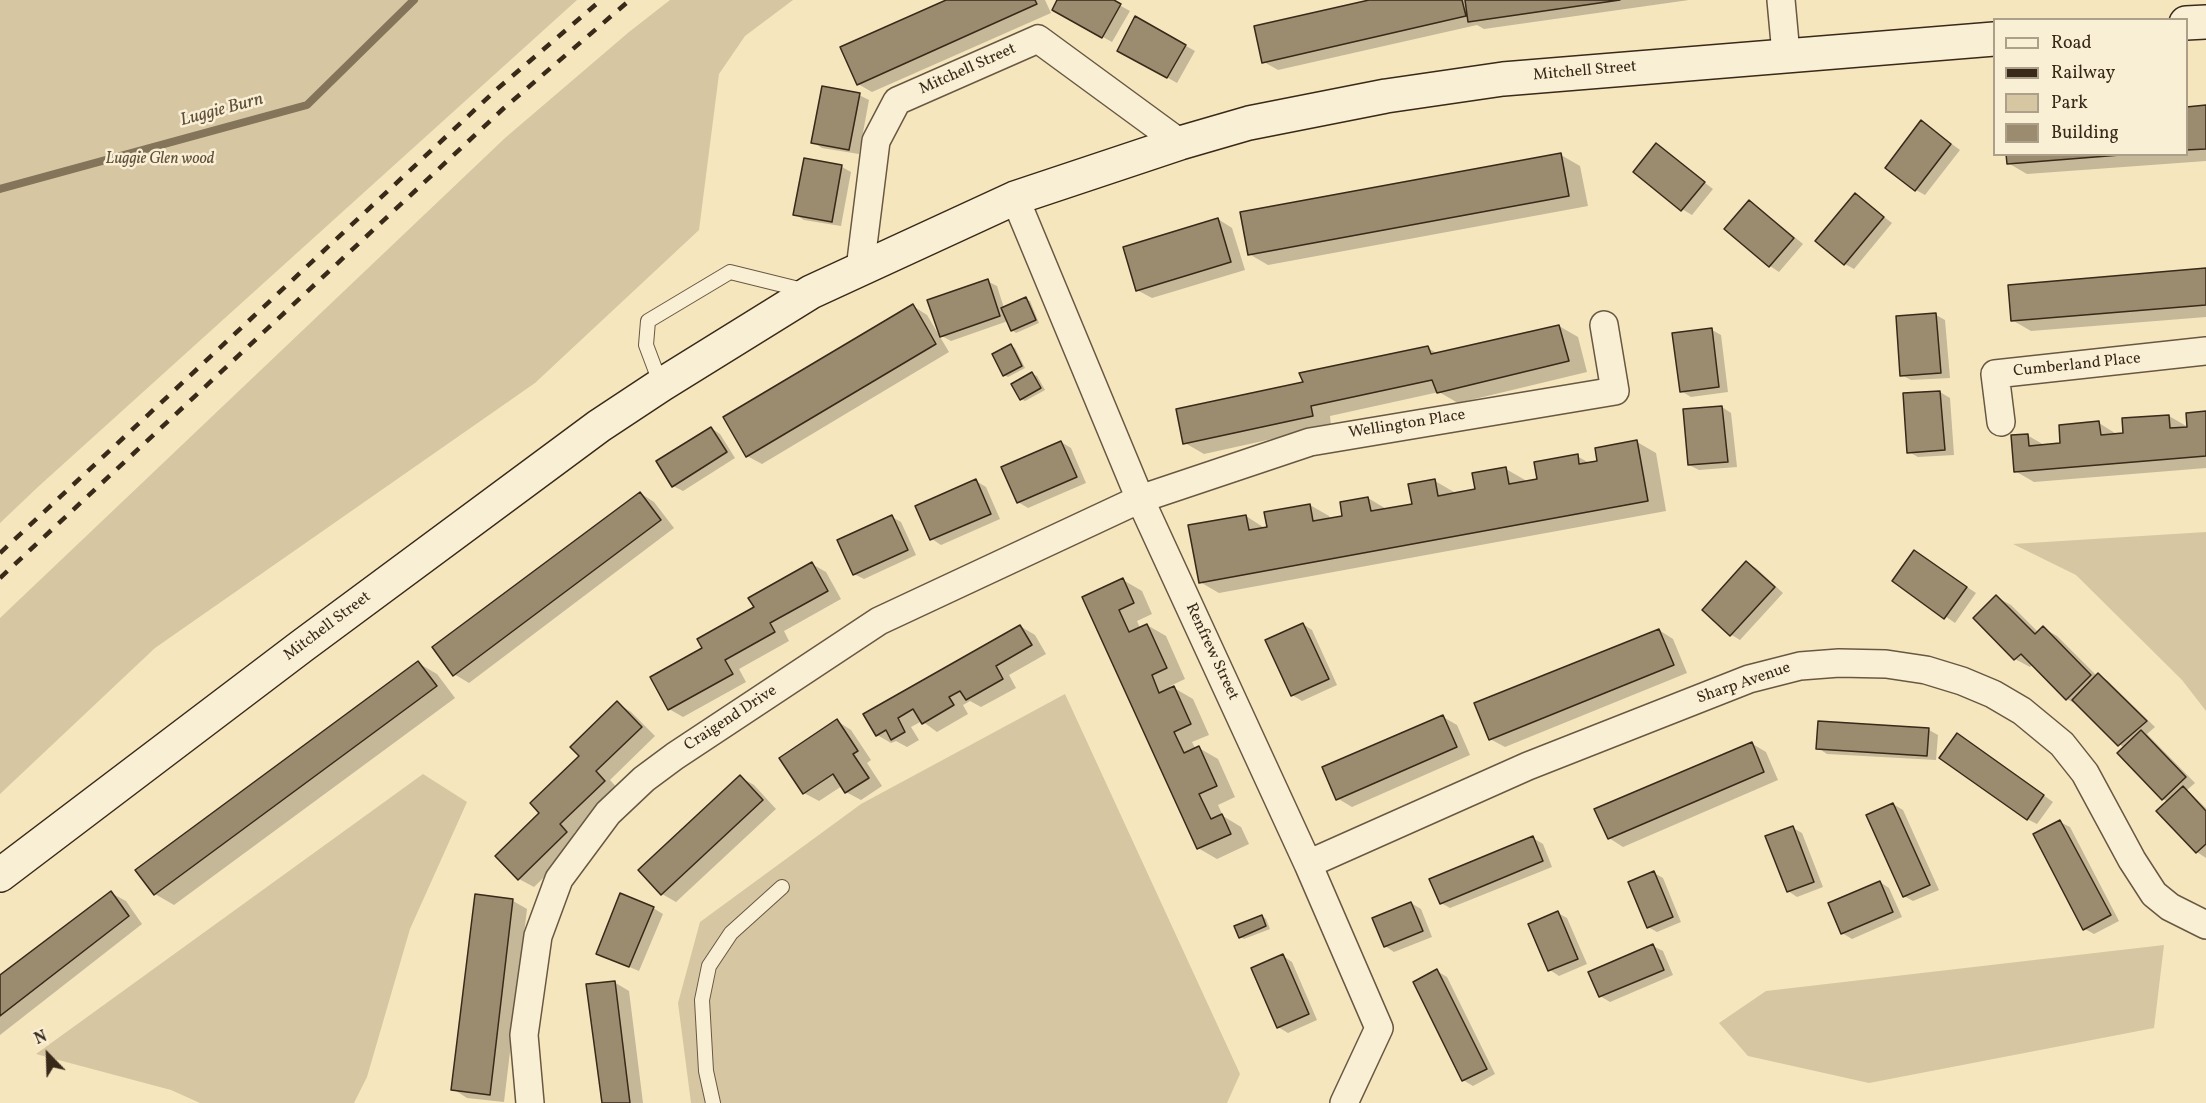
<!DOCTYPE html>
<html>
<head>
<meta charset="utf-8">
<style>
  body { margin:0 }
  #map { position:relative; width:2206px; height:1103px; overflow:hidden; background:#f6e6be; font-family:Vollkorn,serif }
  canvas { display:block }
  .legend { position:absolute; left:1993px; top:18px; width:195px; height:138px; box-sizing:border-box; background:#f9efd5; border:2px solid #aca08a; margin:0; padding:8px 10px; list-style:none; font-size:18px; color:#382919 }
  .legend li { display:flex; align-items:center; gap:12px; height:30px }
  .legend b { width:30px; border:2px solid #aca08a }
  .north { position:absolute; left:18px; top:1025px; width:60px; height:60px; -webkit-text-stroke:4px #f9efd5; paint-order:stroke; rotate:337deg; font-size:16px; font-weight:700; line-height:24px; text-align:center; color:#382919 }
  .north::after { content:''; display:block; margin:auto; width:21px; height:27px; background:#382919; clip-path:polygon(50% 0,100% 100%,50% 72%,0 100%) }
</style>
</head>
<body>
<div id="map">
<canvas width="2206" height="1103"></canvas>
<ul class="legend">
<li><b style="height:8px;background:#f9efd5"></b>Road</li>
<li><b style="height:8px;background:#382919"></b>Railway</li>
<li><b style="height:16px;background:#d6c6a2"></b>Park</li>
<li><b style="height:16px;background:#9b8b6f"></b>Building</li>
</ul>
<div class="north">N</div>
</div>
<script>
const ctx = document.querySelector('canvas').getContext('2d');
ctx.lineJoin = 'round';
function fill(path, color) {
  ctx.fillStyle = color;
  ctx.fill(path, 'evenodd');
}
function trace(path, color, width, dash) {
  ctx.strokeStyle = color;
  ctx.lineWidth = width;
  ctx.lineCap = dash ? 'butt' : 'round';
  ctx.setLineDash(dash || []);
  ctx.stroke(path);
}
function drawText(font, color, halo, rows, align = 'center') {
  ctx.font = font + ' Vollkorn,serif';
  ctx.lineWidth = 5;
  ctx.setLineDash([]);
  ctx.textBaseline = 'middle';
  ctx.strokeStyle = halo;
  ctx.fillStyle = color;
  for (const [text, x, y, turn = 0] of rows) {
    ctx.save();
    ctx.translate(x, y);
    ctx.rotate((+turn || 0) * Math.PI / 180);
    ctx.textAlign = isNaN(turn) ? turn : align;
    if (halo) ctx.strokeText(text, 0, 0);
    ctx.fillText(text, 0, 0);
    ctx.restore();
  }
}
const green = new Path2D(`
  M 0,0 L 577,0 L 39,486 L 0,523 Z
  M 670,0 L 793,0 L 745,36 L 719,74 L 699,230 L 535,383 L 155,648 L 0,794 L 0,618 L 505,138 L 629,32 Z
  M 2206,532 L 2206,711 L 2182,680 L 2076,575 L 2013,544 Z
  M 1065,694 L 1240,1074 L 1227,1103 L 691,1103 L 678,1003 L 700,922 L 861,804 Z
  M 423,774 L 467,802 L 410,929 L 367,1077 L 354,1103 L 200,1103 L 171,1090 L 36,1054 Z
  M 2164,945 L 2154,1028 L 1869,1083 L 1748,1056 L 1719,1023 L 1766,991 Z`);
const shadow = new Path2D(`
  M 950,0 L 1045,0 L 1051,13 L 872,92 L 858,84 Z
  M 1059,0 L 1110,0 L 1130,11 L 1112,42 L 1054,10 Z
  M 1376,0 L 1689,0 L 1484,29 L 1477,25 L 1278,70 L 1264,62 Z
  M 1136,18 L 1195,51 L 1177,83 L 1119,50 Z
  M 859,95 L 869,100 L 859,154 L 822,148 L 813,142 Z
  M 2206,107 L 2206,161 L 2027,174 L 2008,163 L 2008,154 L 2186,154 L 2186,108 Z
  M 1922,122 L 1960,150 L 1925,195 L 1916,190 Z
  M 1656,145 L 1713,189 L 1692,215 L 1682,209 Z
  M 1561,155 L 1580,166 L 1588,206 L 1268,265 L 1249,254 Z
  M 842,167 L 851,172 L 841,226 L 804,220 L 795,214 Z
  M 1855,195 L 1892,223 L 1854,269 L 1845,264 Z
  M 1749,202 L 1758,207 L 1803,244 L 1779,272 L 1770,266 L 1726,229 Z
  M 1218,219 L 1232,228 L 1245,270 L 1152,298 L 1137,290 Z
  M 2206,270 L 2206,317 L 2031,331 L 2012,320 Z
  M 987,281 L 997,286 L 1004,308 L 1025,299 L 1030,301 L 1039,323 L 1016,333 L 1012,330 L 1008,321 L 951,341 L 940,335 Z
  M 913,306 L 927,315 L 949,352 L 762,464 L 747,456 Z
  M 1936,315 L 1945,320 L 1950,378 L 1911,380 L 1902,375 Z
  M 1559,326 L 1578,337 L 1587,372 L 1458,403 L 1439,392 L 1330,416 L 1331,426 L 1204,454 L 1185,443 L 1305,383 L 1428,348 L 1438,354 Z
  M 1712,330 L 1721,335 L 1728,392 L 1691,397 L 1681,391 Z
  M 1011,346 L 1015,348 L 1025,368 L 1008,377 L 1004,375 Z
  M 1032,374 L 1037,376 L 1045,390 L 1025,401 L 1021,399 Z
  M 1940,392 L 1950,398 L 1954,455 L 1918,457 L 1909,452 Z
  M 1722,407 L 1731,413 L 1737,467 L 1699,470 L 1689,465 Z
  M 2206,412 L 2206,468 L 2034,482 L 2015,471 L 2027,435 L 2046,446 L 2062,444 L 2099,423 L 2118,435 L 2169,416 L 2188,427 Z
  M 711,428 L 720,434 L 735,458 L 683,491 L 673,486 Z
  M 1061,442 L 1071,448 L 1086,483 L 1028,508 L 1018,502 Z
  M 1637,442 L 1656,453 L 1666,511 L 1219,593 L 1200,582 L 1246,516 L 1266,529 L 1310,505 L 1329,516 L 1330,520 L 1344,517 L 1368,498 L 1388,510 L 1414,505 L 1435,481 L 1454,492 L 1455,495 L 1477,491 L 1506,469 L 1525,480 L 1525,482 L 1539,480 L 1577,456 L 1591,464 L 1599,462 Z
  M 976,481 L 986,487 L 1000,519 L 941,545 L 932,539 Z
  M 640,493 L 654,502 L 674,528 L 469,683 L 454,674 Z
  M 892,517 L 901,522 L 916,555 L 864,579 L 854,574 Z
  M 1915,552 L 1976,593 L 1955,623 L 1894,581 Z
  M 1747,563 L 1756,568 L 1783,593 L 1740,640 L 1730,634 Z
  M 812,564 L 826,572 L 841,599 L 784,631 L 789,641 L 739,669 L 746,682 L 683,717 L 669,709 L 704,649 Z
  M 1123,580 L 1142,591 L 1152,614 L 1137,621 L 1140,628 L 1147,625 L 1166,636 L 1185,679 L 1170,686 L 1171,689 L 1174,688 L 1193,699 L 1209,735 L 1192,742 L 1196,750 L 1199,748 L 1218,759 L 1235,797 L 1218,805 L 1223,816 L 1241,827 L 1249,844 L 1217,859 L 1198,848 L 1084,598 Z
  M 1996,597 L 2011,605 L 2038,632 L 2043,628 L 2057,636 L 2098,677 L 2099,675 L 2108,681 L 2155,727 L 2147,734 L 2195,783 L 2187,790 L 2206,808 L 2206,858 L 2197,852 L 2168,802 L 2163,799 L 2124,748 L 2081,707 L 2067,699 L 2033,664 L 2030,667 L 2015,659 Z
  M 1303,624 L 1312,630 L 1337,685 L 1302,701 L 1292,695 Z
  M 1020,626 L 1035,635 L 1046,654 L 1009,675 L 1016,688 L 981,707 L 970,701 L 963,705 L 968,714 L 937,732 L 922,721 L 911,727 L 919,740 L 907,747 L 896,741 L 891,743 L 877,735 L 865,715 Z
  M 1659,630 L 1673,639 L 1687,673 L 1505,747 L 1490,739 Z
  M 418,663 L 437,674 L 455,698 L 174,905 L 155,894 Z
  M 617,703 L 631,712 L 655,736 L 610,780 L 619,790 L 574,833 L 581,841 L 534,887 L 519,879 L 581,756 Z
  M 1443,717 L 1457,725 L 1470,755 L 1352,807 L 1337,798 Z
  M 837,721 L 851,730 L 871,760 L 867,763 L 882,786 L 861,800 L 846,792 L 842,786 L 819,801 L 804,793 Z
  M 1929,730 L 1938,735 L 1936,760 L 1827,754 L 1818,748 Z
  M 1967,740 L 2053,802 L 2037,824 L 2027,819 Z
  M 1751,743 L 1766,752 L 1778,780 L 1623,847 L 1609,838 Z
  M 740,777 L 754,785 L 776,809 L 676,902 L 662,894 L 640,870 Z
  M 1893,804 L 1903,810 L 1939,890 L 1913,901 L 1904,896 Z
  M 2060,822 L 2070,827 L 2119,921 L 2094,934 L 2085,929 Z
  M 1793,828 L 1802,833 L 1823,887 L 1797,897 L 1788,891 Z
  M 1533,838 L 1543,844 L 1552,867 L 1450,908 L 1441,903 Z
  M 1654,873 L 1663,878 L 1681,922 L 1657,932 L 1648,927 Z
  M 1880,882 L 1889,888 L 1902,917 L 1852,939 L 1842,933 Z
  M 111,893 L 126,901 L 142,924 L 0,1035 L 0,977 Z
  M 476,896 L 513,901 L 527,909 L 504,1102 L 467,1098 L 453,1089 Z
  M 1411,903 L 1421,909 L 1432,937 L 1394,952 L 1385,946 Z
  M 653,908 L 663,914 L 639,971 L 608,958 Z
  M 1558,913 L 1567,918 L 1587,964 L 1559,976 L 1550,970 Z
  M 1262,916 L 1266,919 L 1270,929 L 1244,939 L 1240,937 Z
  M 1653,946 L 1663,951 L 1673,975 L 1610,1002 L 1600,996 Z
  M 1283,956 L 1292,962 L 1317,1020 L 1288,1033 L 1278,1027 Z
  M 1437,971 L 1447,977 L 1495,1074 L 1473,1086 L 1463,1080 Z
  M 614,982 L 629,991 L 643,1103 L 603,1103 Z`);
const stream = new Path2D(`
  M 0,189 L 307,105 L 414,0`);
const building = new Path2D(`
  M 946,0 L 1035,0 L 1037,4 L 857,85 L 840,47 Z
  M 1057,0 L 1114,0 L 1121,4 L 1102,38 L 1052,10 Z
  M 1369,0 L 1462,0 L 1466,16 L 1262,63 L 1254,26 Z
  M 1465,0 L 1620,0 L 1468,22 Z
  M 1135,16 L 1186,45 L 1167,78 L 1117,51 Z
  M 822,86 L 860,93 L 849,150 L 811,143 Z
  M 2206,105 L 2206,149 L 2186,150 L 2186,107 Z
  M 1921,120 L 1951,144 L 1915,191 L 1885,168 Z
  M 1656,143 L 1705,182 L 1681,211 L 1633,172 Z
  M 1561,153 L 1569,196 L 1248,255 L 1240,212 Z
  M 2006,154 L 2133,154 L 2007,164 Z
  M 804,158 L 842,165 L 832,222 L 793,215 Z
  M 1855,193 L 1884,217 L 1844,265 L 1815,241 Z
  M 1749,200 L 1794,238 L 1769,267 L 1724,229 Z
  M 1218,218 L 1231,262 L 1136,291 L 1123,247 Z
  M 2206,268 L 2206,305 L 2011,321 L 2008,285 Z
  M 988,279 L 1000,316 L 940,337 L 927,300 Z
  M 1026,297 L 1036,320 L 1011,331 L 1001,308 Z
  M 913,304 L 936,344 L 746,457 L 723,417 Z
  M 1936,313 L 1941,373 L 1900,376 L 1896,316 Z
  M 1559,325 L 1569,361 L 1437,393 L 1432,380 L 1311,406 L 1313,416 L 1183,444 L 1176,409 L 1303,382 L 1299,373 L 1428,346 L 1431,354 Z
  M 1712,328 L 1719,387 L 1680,392 L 1672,333 Z
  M 1011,344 L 1022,366 L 1003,376 L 992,354 Z
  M 1032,372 L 1041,388 L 1020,400 L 1011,384 Z
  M 1940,391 L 1945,450 L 1907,453 L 1903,393 Z
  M 1722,406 L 1728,462 L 1688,465 L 1683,409 Z
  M 2206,411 L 2206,456 L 2014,472 L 2011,435 L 2028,434 L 2029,446 L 2060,443 L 2059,425 L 2099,421 L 2101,435 L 2123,433 L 2122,418 L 2169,415 L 2170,428 L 2187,427 L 2186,413 Z
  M 711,427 L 727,452 L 672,487 L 656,461 Z
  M 1637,440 L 1648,501 L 1199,583 L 1188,525 L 1246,515 L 1249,530 L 1267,527 L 1264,512 L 1310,504 L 1313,521 L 1342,516 L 1340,502 L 1368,497 L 1371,511 L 1412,504 L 1408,484 L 1435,479 L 1438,496 L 1475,489 L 1472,473 L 1506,467 L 1509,484 L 1537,479 L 1534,462 L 1578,454 L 1579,464 L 1597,461 L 1595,448 Z
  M 1061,441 L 1077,477 L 1017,503 L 1001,467 Z
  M 976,479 L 991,514 L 930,540 L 915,506 Z
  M 640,492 L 661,520 L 453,676 L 432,647 Z
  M 892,515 L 908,550 L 853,575 L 837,540 Z
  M 1914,550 L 1967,587 L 1944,619 L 1892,581 Z
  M 1746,561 L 1775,587 L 1730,636 L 1702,610 Z
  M 812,562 L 828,591 L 770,623 L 775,632 L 725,660 L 733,674 L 668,710 L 650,677 L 702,648 L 697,639 L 754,607 L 748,598 Z
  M 1123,578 L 1134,603 L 1119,610 L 1129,632 L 1147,624 L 1167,668 L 1152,675 L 1159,693 L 1174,686 L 1191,724 L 1174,732 L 1184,753 L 1199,746 L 1217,786 L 1199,794 L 1211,819 L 1222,814 L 1231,834 L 1197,849 L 1082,597 Z
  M 1996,595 L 2035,634 L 2043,626 L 2091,675 L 2066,700 L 2021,654 L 2014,660 L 1973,618 Z
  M 1303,623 L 1329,679 L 1291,696 L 1265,640 Z
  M 1020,625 L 1032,645 L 996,666 L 1003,679 L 966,700 L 960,691 L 949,697 L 954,705 L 922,724 L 913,709 L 898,718 L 905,732 L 891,740 L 886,730 L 876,736 L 863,714 Z
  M 1659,629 L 1674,665 L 1489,740 L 1474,703 Z
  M 418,661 L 437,686 L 154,895 L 135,870 Z
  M 2098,673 L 2147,721 L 2118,746 L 2072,700 Z
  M 617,701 L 642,727 L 596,771 L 605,781 L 560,824 L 567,832 L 518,880 L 495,856 L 539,813 L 530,803 L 579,756 L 570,747 Z
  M 1443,715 L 1457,747 L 1336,800 L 1322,767 Z
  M 837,719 L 858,751 L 853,754 L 869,778 L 845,793 L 833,774 L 803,794 L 779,758 Z
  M 1818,721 L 1929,728 L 1927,756 L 1816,749 Z
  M 2141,730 L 2186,777 L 2162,800 L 2117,753 Z
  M 1957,733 L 2044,795 L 2027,820 L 1939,758 Z
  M 1752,742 L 1764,772 L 1608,839 L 1594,809 Z
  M 740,775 L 763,800 L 661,895 L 638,870 Z
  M 2183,786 L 2206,811 L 2206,844 L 2196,853 L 2156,811 Z
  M 1893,803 L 1930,885 L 1903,897 L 1866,815 Z
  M 2060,820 L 2111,915 L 2083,930 L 2033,834 Z
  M 1793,826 L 1814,882 L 1787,892 L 1765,836 Z
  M 1533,836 L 1543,861 L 1440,904 L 1429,879 Z
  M 1654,871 L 1673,917 L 1647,928 L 1628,882 Z
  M 1880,881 L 1893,912 L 1841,934 L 1828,903 Z
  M 111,891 L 129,916 L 0,1016 L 0,975 Z
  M 620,893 L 654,907 L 629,967 L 596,954 Z
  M 475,894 L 513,899 L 490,1095 L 451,1090 Z
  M 1411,902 L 1423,931 L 1384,947 L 1372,918 Z
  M 1558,911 L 1578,959 L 1548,971 L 1528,924 Z
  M 1262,915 L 1266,926 L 1239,938 L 1234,926 Z
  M 1653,944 L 1664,970 L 1599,997 L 1588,972 Z
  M 1283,954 L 1309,1014 L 1277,1028 L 1251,968 Z
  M 1437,969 L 1487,1069 L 1462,1081 L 1413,982 Z
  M 615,981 L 630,1103 L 602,1103 L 586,984 Z`);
const lane = new Path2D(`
  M 661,385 L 646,345 L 648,321 L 730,272 L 807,291
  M 713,1103 L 706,1071 L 702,1000 L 709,966 L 731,933 L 782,887`);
const street = new Path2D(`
  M 1781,0 L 1786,54
  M 1015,198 L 1140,499 L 1308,864 L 1379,1028 L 1344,1103
  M 860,269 L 876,141 L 897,101 L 1038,39 L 1180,143
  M 2001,422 L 1995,374 L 2206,351
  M 1308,864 L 1528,766 L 1749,679 L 1800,666 L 1839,663 L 1886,664 L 1926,670 L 1962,681 L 1993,694 L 2022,711 L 2062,744 L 2085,773 L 2132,860 L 2154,894 L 2170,907 L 2206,925
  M 530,1103 L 524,1035 L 538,936 L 559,879 L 608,813 L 644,779 L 675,756 L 879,621 L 1140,499 L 1310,442 L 1615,391 L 1604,325`);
const secondary = new Path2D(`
  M 2186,23 L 2206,22
  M 0,875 L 302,646 L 599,426 L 661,385 L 811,292 L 1015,198 L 1180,143 L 1249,123 L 1386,96 L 1503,79 L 1994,39`);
const rail = new Path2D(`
  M 0,553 L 496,90 L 601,0
  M 0,578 L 504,108 L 630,0`);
const streetNames = [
  ["Mitchell Street",968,70,-24],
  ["Mitchell Street",1585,72,-5],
  ["Cumberland Place",2077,366,-6],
  ["Wellington Place",1407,425,-9],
  ["Mitchell Street",328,627,-37],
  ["Renfrew Street",1211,652,65],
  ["Sharp Avenue",1744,684,-19],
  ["Craigend Drive",731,719,-33]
];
const parkNames = [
  ["Luggie Glen wood",160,160]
];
const waterNames = [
  ["Luggie Burn",222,111,-15]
];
fill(green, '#d6c6a2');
fill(shadow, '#0003');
trace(stream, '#83745a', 8);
fill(building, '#9b8b6f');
trace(building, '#382919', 1.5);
trace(lane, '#685842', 16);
trace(street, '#685842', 30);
trace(secondary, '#382919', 36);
trace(lane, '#f9efd5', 14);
trace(street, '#f9efd5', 27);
trace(secondary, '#f9efd5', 33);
trace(rail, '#382919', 4.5, [10, 10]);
drawText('16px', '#382919', '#f9efd5', streetNames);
drawText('italic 16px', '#60503b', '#f9efd5', parkNames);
drawText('italic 18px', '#5e4e3a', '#f9efd5', waterNames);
</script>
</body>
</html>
